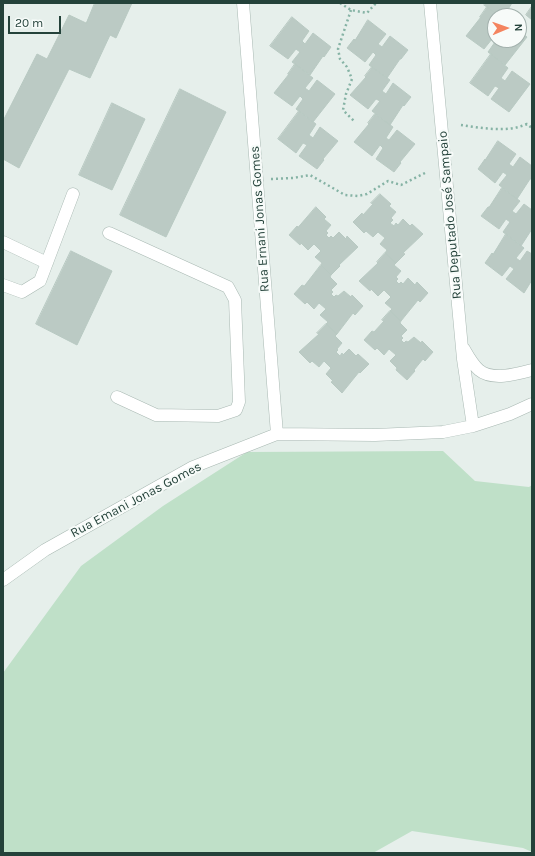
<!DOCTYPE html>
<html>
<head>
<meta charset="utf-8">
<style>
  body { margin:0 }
  #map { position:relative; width:535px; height:856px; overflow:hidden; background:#e6efeb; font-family:Karla,sans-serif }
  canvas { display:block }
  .frame { position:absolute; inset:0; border:4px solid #24423a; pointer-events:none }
  .north { position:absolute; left:487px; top:8px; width:40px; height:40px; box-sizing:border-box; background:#f7fbf9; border:1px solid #a3b1ad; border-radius:50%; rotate:88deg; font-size:11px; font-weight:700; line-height:16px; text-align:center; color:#24423a }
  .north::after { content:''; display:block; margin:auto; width:14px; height:18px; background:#f4845f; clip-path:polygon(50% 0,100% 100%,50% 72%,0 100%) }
  .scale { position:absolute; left:8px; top:16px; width:53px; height:18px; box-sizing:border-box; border:2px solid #24423a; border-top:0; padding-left:5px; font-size:12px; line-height:14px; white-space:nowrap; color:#24423a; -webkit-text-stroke:3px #f7fbf9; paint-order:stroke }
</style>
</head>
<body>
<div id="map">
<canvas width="535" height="856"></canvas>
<div class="frame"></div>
<div class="north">N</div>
<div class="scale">20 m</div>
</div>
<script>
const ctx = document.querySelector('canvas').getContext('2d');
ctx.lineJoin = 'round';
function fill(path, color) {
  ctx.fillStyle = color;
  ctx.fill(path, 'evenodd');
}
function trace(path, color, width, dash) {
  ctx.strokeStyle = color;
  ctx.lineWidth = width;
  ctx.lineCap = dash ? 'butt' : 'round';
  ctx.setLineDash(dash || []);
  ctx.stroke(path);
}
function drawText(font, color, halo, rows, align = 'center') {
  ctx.font = font + ' Karla,sans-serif';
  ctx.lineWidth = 4;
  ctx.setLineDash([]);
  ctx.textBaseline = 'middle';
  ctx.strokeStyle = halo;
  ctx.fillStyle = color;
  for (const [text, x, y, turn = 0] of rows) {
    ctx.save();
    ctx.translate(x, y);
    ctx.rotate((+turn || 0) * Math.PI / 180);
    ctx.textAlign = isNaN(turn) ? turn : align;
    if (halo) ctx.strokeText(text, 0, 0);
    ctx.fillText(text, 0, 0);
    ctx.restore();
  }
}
const green = new Path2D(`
  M 443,451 L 475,481 L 529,487 L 532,485 L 532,852 L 523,848 L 412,831 L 373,853 L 3,853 L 3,673 L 81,566 L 163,506 L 247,452 Z`);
const building = new Path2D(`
  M 95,3 L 132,3 L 116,38 L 110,35 L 90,78 L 69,69 L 19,168 L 3,159 L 3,121 L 37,54 L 47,59 L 69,15 L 86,23 Z
  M 486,3 L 512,3 L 504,16 L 499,16 L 484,5 Z
  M 532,6 L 532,20 L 526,15 Z
  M 487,7 L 499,16 L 495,16 L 495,40 L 519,40 L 519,31 L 527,37 L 505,65 L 488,52 L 495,42 L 492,39 L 484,49 L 466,36 L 481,17 L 480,17 Z
  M 292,17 L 309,31 L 302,41 L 305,44 L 313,33 L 331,47 L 324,57 L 323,56 L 310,75 L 292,62 L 300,52 L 296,49 L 288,59 L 270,46 Z
  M 368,20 L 386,34 L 378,44 L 382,47 L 390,36 L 408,50 L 401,59 L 400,59 L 387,78 L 369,65 L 376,55 L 373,52 L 365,62 L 347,48 L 354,39 L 355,40 Z
  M 491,54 L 508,68 L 501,78 L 505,81 L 512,71 L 530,84 L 509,112 L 491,99 L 499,88 L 495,86 L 488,96 L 470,83 Z
  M 295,64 L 313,78 L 305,88 L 309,91 L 317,80 L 335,94 L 313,122 L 296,109 L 303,99 L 300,96 L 292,106 L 274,93 L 289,74 L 288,74 Z
  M 372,67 L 390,80 L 382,91 L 386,94 L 393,83 L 411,97 L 404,106 L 403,105 L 390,125 L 372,111 L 380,101 L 376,99 L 368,109 L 350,95 L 366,77 L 365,76 Z
  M 180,89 L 226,112 L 166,237 L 120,215 Z
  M 112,103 L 145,119 L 112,190 L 79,175 Z
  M 299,111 L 316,124 L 309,135 L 313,138 L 320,127 L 338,141 L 323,159 L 324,160 L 317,169 L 299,156 L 307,145 L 303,143 L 296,153 L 278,139 Z
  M 375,114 L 393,127 L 386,138 L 389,140 L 397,130 L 415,144 L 400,162 L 401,163 L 394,172 L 376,159 L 383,148 L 380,145 L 372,156 L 354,142 L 369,124 L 368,123 Z
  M 498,141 L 516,154 L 509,164 L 513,167 L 520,157 L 532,166 L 532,179 L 530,179 L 517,199 L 499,185 L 507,175 L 503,172 L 495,183 L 478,169 L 485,159 L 485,160 Z
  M 502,188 L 520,201 L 512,211 L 516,214 L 524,204 L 532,210 L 532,229 L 521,246 L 503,232 L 510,222 L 506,219 L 499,229 L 481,216 L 488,207 L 489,207 Z
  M 380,194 L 391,204 L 389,206 L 396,212 L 391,218 L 393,220 L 390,223 L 394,226 L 396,223 L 398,225 L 403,219 L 410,226 L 412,224 L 423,234 L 403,253 L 405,254 L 396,263 L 385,253 L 387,250 L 380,244 L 385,238 L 378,232 L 373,237 L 366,231 L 364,233 L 353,222 L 362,213 L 363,215 L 373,204 L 371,203 Z
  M 316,207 L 326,217 L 324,219 L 331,225 L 326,231 L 328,233 L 326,235 L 329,238 L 331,236 L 333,238 L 339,232 L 346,239 L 347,236 L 358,247 L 339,265 L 340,266 L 331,275 L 321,265 L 322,263 L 315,257 L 321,251 L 314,244 L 308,250 L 301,243 L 300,245 L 289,235 L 297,226 L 298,227 Z
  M 506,234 L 524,248 L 516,258 L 520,261 L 527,251 L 532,254 L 532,280 L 524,293 L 506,279 L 514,269 L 510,266 L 502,276 L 485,263 L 492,253 L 493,254 Z
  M 71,251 L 112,271 L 77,345 L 36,324 Z
  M 385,253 L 396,263 L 394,265 L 401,271 L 396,277 L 398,279 L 396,281 L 399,284 L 401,282 L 403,284 L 408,278 L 415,285 L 417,282 L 428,293 L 420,302 L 418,300 L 401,321 L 390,311 L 392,309 L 385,303 L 391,297 L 384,290 L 378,296 L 371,289 L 370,291 L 359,281 L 378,263 L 377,262 Z
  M 321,265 L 331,275 L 330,277 L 337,284 L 331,290 L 333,292 L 331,294 L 334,297 L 336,295 L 338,296 L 344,291 L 351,297 L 352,295 L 363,306 L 355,315 L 353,313 L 337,334 L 326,324 L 328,322 L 320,315 L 326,309 L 319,303 L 314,309 L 307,302 L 305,304 L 294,294 L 302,285 L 304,286 Z
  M 390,311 L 401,321 L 400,323 L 407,330 L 401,336 L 403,338 L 401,340 L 404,343 L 406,341 L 408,342 L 414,337 L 421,343 L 422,341 L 433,352 L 425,361 L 423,359 L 414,370 L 415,371 L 407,380 L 396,370 L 397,368 L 390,361 L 396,355 L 389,349 L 384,355 L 377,348 L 375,350 L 364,340 L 372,331 L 374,332 L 384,321 L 382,320 Z
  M 326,324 L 337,334 L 335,336 L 342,343 L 337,349 L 338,350 L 336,352 L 340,356 L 342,353 L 343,355 L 349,349 L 356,356 L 358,354 L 369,364 L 360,373 L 359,372 L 342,393 L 331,382 L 333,381 L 326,374 L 331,368 L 324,361 L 319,367 L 312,361 L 310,363 L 299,352 L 319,334 L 317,333 Z`);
const path = new Path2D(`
  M 340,3 L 351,10 L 367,13 L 376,3
  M 351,10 L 338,49 L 340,59 L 347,67 L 352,79 L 346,94 L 343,110 L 355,122
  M 461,125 C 482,128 507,133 527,124 L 532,128
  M 271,179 L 293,178 L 310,175 L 345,195 L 358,196 L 367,194 L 388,181 L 401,185 L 425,173`);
const minor = new Path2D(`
  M 243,3 L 277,434
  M 430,3 L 463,359 L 473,426
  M 109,233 L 228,287 L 235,300 L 239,402 L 236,410 L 218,416 L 156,415 L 117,397
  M 3,242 L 47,263
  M 3,285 L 22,292 L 40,281 L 73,194
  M 464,349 C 468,356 473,365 479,370 C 492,381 517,374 532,370
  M 3,580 L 45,550 L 193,467 L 277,434 L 375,435 L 443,432 L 473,426 L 510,414 L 532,404`);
const streetNames = [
  ["Rua Deputado José Sampaio",450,215,-95],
  ["Rua Ernani Jonas Gomes",260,219,-94],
  ["Rua Emani Jonas Gomes",136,500,-28]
];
fill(green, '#bfe0c8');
fill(building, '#bbcac4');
trace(building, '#b8c9c2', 1);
trace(minor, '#a8b8b2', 13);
trace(path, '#86b3a5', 2.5, [2, 3]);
trace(minor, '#fff', 12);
drawText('13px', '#24423a', '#f7fbf9', streetNames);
</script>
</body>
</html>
